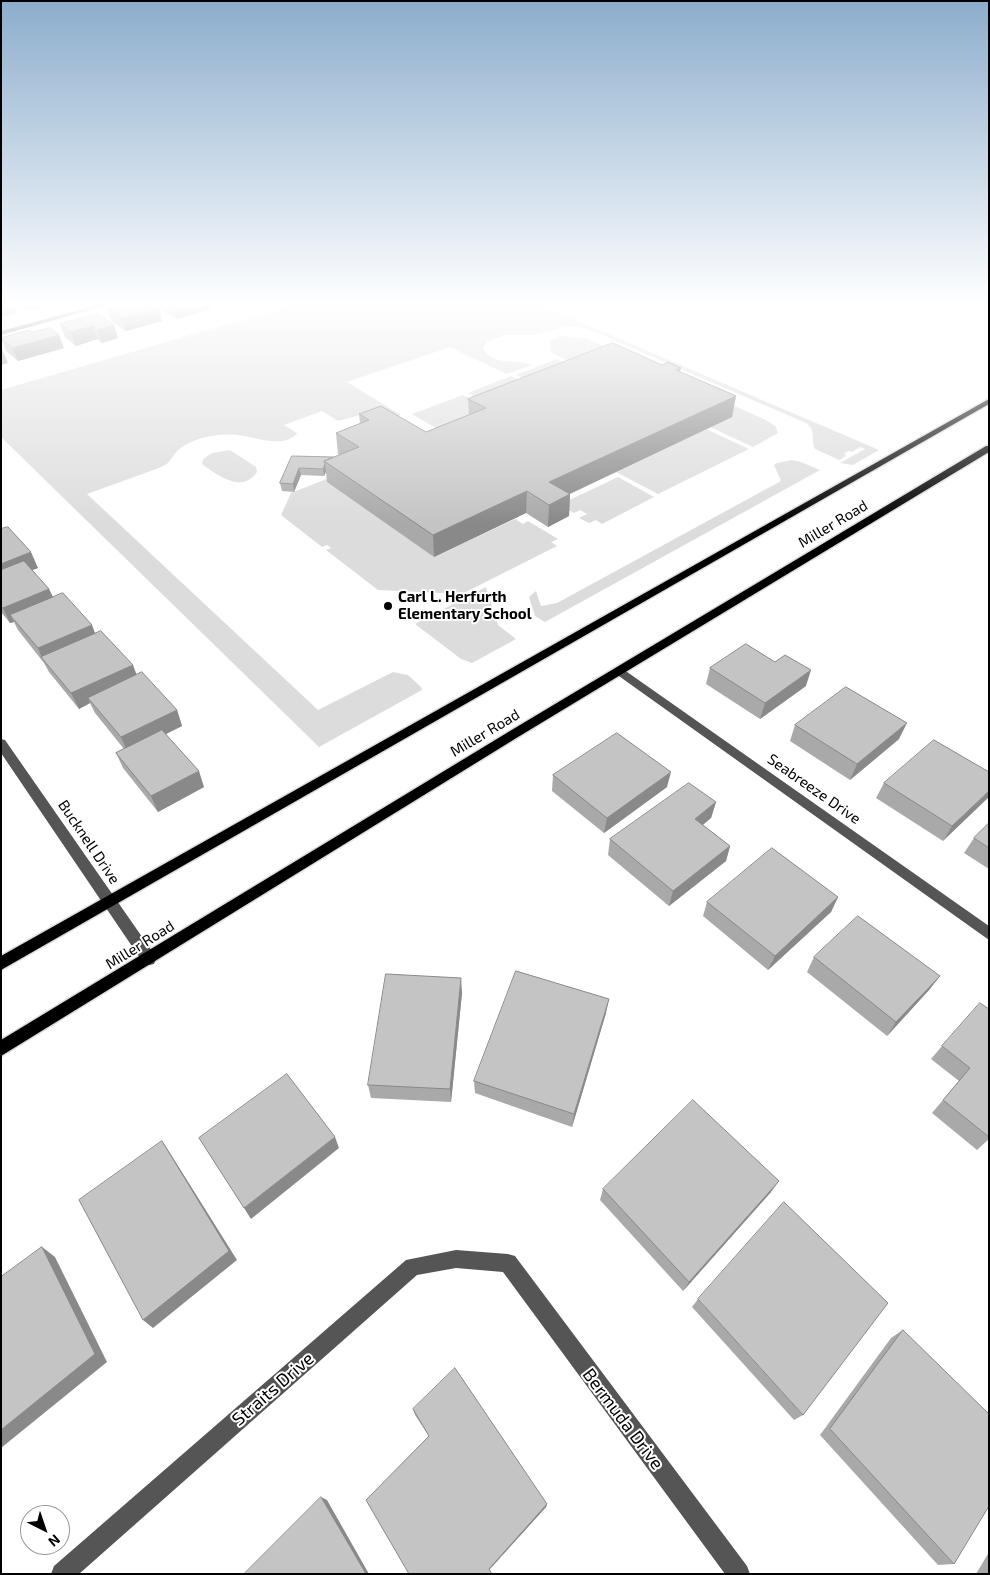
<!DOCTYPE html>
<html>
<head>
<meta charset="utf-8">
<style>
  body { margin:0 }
  #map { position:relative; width:990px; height:1575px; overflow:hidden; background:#fff; font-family:"Exo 2",sans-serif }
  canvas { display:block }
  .frame { position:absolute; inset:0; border:2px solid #000; pointer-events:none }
  .north { position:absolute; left:20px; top:1505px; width:50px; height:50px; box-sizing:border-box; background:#fff; border:1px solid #999; border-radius:50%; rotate:139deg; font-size:14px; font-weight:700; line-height:20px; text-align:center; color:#000 }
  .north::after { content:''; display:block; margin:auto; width:18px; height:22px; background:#000; clip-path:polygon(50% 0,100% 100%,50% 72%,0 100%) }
</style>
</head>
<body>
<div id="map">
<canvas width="990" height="1575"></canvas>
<div class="frame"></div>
<div class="north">N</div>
</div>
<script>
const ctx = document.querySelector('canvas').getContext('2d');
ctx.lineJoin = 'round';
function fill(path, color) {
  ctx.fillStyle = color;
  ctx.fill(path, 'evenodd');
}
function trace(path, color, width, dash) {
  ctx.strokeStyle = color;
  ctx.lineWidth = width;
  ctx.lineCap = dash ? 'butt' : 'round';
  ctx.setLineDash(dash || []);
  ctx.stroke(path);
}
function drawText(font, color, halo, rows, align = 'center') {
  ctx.font = font + ' "Exo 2",sans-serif';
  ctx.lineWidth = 4;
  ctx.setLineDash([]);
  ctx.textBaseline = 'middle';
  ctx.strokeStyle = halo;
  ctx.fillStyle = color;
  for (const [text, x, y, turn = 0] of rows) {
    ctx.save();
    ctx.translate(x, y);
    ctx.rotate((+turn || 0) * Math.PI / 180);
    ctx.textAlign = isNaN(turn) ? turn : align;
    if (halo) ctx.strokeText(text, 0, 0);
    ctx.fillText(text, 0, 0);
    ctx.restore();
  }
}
const green = new Path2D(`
  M 297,304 L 538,304 L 879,450 L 853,465 L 840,463 L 865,449 L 860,447 L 852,452 L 849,451 L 844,453 L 846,456 L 839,460 L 815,449 C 810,439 817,431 806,423 L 586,328 L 567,326 L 534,335 L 505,335 L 487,341 L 483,349 C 493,366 517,359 532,365 L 506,374 L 450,347 L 347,382 L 401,415 L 383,421 L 368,413 L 338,421 L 322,411 L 284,425 L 297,433 C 283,450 254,436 237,435 C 218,433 194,437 178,450 C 174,454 172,458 169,462 C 166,465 162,466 159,468 L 87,494 L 318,710 L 393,672 L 408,675 L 421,687 L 422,690 L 319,747 L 1,437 L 1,390 Z
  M 563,336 L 588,339 L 655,369 L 590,371 L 550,352 L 551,348 L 549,343 L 553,339 Z
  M 557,359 L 586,373 L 545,389 L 516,375 Z
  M 511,376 L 540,391 L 497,408 L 468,393 Z
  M 699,390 L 768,421 L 776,427 L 778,433 L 753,447 L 710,427 Z
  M 463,395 L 492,410 L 458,441 L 412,414 Z
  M 706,429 L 749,449 L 658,494 L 616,472 Z
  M 230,450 L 256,467 L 257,472 C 242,494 217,475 202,464 L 203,459 L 212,453 Z
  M 792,460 L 801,462 L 820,470 L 545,622 L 535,616 L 529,597 L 536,591 L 541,606 L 557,603 L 781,481 L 774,465 L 777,463 Z
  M 344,472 L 434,557 L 515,519 L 523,524 L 528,521 L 558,539 L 551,542 L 557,546 L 462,594 L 378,590 L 326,550 L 331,548 L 327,545 L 322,547 L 281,515 L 291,493 Z
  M 618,477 L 654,497 L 602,524 L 596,520 L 589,523 L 579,518 L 587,514 L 580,510 L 574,513 L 559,505 Z
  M 486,587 L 498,625 L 516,639 L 472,663 L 461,659 L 415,624 Z`);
const minor = new Path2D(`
  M 102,304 L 112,304 L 1,335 L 1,331 Z
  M 620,667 L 989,926 L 989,940 L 616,674 L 614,671 L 616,668 Z
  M 1,739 L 5,740 L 154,954 L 156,959 L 154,964 L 149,965 L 144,964 L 1,753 Z
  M 456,1250 L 508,1254 L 515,1256 L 747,1566 L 750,1574 L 725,1574 L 503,1272 L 456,1268 L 417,1275 L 79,1574 L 51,1574 L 54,1566 L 406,1260 Z`);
const major = new Path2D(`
  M 989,399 L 989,404 L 1,970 L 1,956 Z
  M 986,446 L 989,446 L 989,452 L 518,737 L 1,1056 L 1,1040 L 510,731 Z`);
const wall = new Path2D(`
  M 22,304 L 52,304 L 29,310 Z
  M 159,304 L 209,304 L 211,309 L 176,319 L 160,309 Z
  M 108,309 L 162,321 L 126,331 L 112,322 Z
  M 98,314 L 118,338 L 102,343 L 97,339 L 76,346 L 65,337 L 60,324 Z
  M 32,332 L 64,348 L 18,361 L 6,351 L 1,337 Z
  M 662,365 L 681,368 L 680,372 L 732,417 L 570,494 L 569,516 L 548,527 L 526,513 L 434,557 L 327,482 L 326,472 L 324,476 L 301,475 L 294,492 L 282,491 L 280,483 L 292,456 L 333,457 L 340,455 L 338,454 L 336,433 L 360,423 L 359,414 L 426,432 L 469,415 L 468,399 Z
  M 1,529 L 38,568 L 32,570 L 49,589 L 53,597 L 95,633 L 137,675 L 177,710 L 182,726 L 166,734 L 204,787 L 158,812 L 123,768 L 116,753 L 124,749 L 95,713 L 90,703 L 79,709 L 49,672 L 44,663 L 18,630 L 14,622 L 10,623 L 1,612 Z
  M 710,668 L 806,686 L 760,719 L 706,684 Z
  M 795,725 L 899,739 L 850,780 L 790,741 Z
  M 989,772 L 943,841 L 876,798 L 884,783 Z
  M 553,775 L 667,787 L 604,833 L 552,791 Z
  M 716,802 L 711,818 L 703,825 L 730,846 L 726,861 L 669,906 L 608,855 L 610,839 Z
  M 989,823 L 989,869 L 964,853 L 974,838 Z
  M 838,897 L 831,912 L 768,970 L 703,916 L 707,902 Z
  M 814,957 L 940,976 L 929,990 L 887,1036 L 807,972 Z
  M 462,993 L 451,1102 L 371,1098 L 368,1085 Z
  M 989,1009 L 989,1139 L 977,1150 L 932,1113 L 959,1081 L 931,1059 L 942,1046 Z
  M 606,1013 L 572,1127 L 475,1093 L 474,1081 Z
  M 603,1189 L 771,1192 L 683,1291 L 600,1200 Z
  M 698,1299 L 803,1415 L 794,1420 L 692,1307 Z
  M 903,1330 L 954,1564 L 938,1565 L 820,1435 L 891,1338 Z
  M 413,1409 L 547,1504 L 546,1507 L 490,1569 L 409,1574 L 429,1436 L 415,1415 Z
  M 989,1552 L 989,1574 L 976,1574 Z`);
const shadedWall = new Path2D(`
  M 1,304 L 14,304 L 18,313 L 1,317 Z
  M 27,304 L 52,304 L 29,310 Z
  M 180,304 L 209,304 L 211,309 L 176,319 L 172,306 Z
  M 221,304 L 229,304 L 221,306 Z
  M 159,308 L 162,321 L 126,331 L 122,318 Z
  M 114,325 L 118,338 L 102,343 L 98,330 Z
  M 93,326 L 97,339 L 76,346 L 71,332 Z
  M 59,335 L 64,348 L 18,361 L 13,348 Z
  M 2,349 L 8,363 L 1,365 L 1,350 Z
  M 736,396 L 732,417 L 548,504 L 549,482 Z
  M 325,464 L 326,472 L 324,476 L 323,469 Z
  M 299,468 L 301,475 L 294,492 L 293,484 Z
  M 527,491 L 526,513 L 434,557 L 433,535 Z
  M 570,494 L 569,516 L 548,527 L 549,505 Z
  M 31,552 L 38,568 L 1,582 L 1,564 Z
  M 49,589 L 56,604 L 10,615 L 14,622 L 10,623 L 3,608 Z
  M 92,625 L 98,641 L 42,658 L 38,648 Z
  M 133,665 L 139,681 L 88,698 L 90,703 L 79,709 L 71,693 Z
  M 811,670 L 806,686 L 760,719 L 765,703 Z
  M 177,710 L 182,726 L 128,753 L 121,737 Z
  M 907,723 L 899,739 L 850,780 L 857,764 Z
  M 199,771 L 204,787 L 158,812 L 151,796 Z
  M 671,772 L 667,787 L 604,833 L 607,818 Z
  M 989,791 L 989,797 L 943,841 L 952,826 Z
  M 716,802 L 711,818 L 691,834 L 695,819 Z
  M 730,846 L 726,861 L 669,906 L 673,891 Z
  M 838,897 L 831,912 L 768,970 L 775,956 Z
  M 940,976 L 929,990 L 887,1036 L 896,1022 Z
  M 461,978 L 462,993 L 451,1102 L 450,1089 Z
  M 609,999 L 606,1013 L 572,1127 L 574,1114 Z
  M 335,1137 L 339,1148 L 251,1219 L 244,1208 Z
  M 162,1141 L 170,1153 L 237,1260 L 153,1328 L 143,1320 Z
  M 779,1181 L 771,1192 L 683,1291 L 689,1282 Z
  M 42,1247 L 55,1257 L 107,1362 L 1,1448 L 1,1430 Z
  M 321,1497 L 327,1500 L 369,1574 L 366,1574 Z
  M 547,1504 L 546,1507 L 489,1570 L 489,1569 Z`);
const building = new Path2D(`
  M 126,304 L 152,304 L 159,308 L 122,318 L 108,309 Z
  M 169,304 L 180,304 L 172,306 Z
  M 98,314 L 114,325 L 98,330 L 93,326 L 71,332 L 60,324 Z
  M 50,328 L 59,335 L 13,348 L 1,338 L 29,330 L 32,332 Z
  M 613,343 L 662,365 L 668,362 L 681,368 L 676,370 L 736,396 L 549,482 L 570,494 L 549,505 L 527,491 L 433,535 L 324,461 L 359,447 L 336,433 L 369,420 L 359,414 L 381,406 L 426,432 L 486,408 L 468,399 Z
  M 292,456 L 333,457 L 324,461 L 325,464 L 323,469 L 299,468 L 293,484 L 280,483 Z
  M 8,527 L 31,552 L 1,564 L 1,529 Z
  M 24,561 L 49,589 L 3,608 L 1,606 L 1,570 Z
  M 63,593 L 92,625 L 38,648 L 10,615 Z
  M 101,631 L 133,665 L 71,693 L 41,657 Z
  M 746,644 L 775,662 L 785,655 L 811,670 L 765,703 L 710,668 Z
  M 142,672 L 177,710 L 121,737 L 88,698 Z
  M 846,687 L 907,723 L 857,764 L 795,725 Z
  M 162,730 L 199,771 L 151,796 L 116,753 Z
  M 617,733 L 671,772 L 607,818 L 553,775 Z
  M 934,740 L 989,772 L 989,791 L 952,826 L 884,783 Z
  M 689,783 L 716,802 L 695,819 L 730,846 L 673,891 L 610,839 Z
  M 989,823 L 989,848 L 974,838 Z
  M 772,848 L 838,897 L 775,956 L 707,902 Z
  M 858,916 L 940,976 L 896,1022 L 814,957 Z
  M 516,971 L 609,999 L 574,1114 L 474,1081 Z
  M 386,974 L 461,978 L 450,1089 L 368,1085 Z
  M 980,1003 L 989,1009 L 989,1137 L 943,1100 L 970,1068 L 942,1046 Z
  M 287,1074 L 335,1137 L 244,1208 L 199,1138 Z
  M 693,1100 L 779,1181 L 689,1282 L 603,1189 Z
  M 162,1141 L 229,1251 L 143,1320 L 79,1200 Z
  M 784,1202 L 888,1303 L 803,1415 L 698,1299 Z
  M 42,1247 L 95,1354 L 1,1430 L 1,1277 Z
  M 903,1330 L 989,1414 L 989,1506 L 954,1564 L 830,1429 Z
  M 455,1368 L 547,1504 L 489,1569 L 492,1574 L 409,1574 L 366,1500 L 429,1436 L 413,1409 Z
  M 321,1497 L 366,1574 L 244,1574 Z`);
const markers = [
  [388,606,5,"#000"]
];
const streetNames = [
  ["Miller Road",833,524,-31],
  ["Miller Road",485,733,-31],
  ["Seabreeze Drive",814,789,35],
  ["Bucknell Drive",89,842,56],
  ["Miller Road",140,945,-32]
];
const poiNames = [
  ["Carl L. Herfurth",398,597],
  ["Elementary School",398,614]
];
const nearStreetnames = [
  ["Straits Drive",273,1389,-41],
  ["Bermuda Drive",623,1419,53]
];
fill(green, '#dcdcdc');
trace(major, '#dbdbdb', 3);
fill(minor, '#555');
fill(major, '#000');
fill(wall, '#a9a9a9');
fill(shadedWall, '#898989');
fill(building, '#c4c4c4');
trace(building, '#898989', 1);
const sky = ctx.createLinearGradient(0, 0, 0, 524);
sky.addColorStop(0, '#8cadcc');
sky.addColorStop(0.58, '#fff');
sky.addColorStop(1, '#ffffff00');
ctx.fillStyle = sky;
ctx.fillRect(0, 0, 990, 524);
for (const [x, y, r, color] of markers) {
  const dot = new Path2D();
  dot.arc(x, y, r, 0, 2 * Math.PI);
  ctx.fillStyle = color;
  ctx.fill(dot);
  trace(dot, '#fff', 2);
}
drawText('15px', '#000', '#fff', streetNames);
drawText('bold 15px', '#000', '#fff', poiNames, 'left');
drawText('18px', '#000', '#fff', nearStreetnames);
</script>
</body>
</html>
